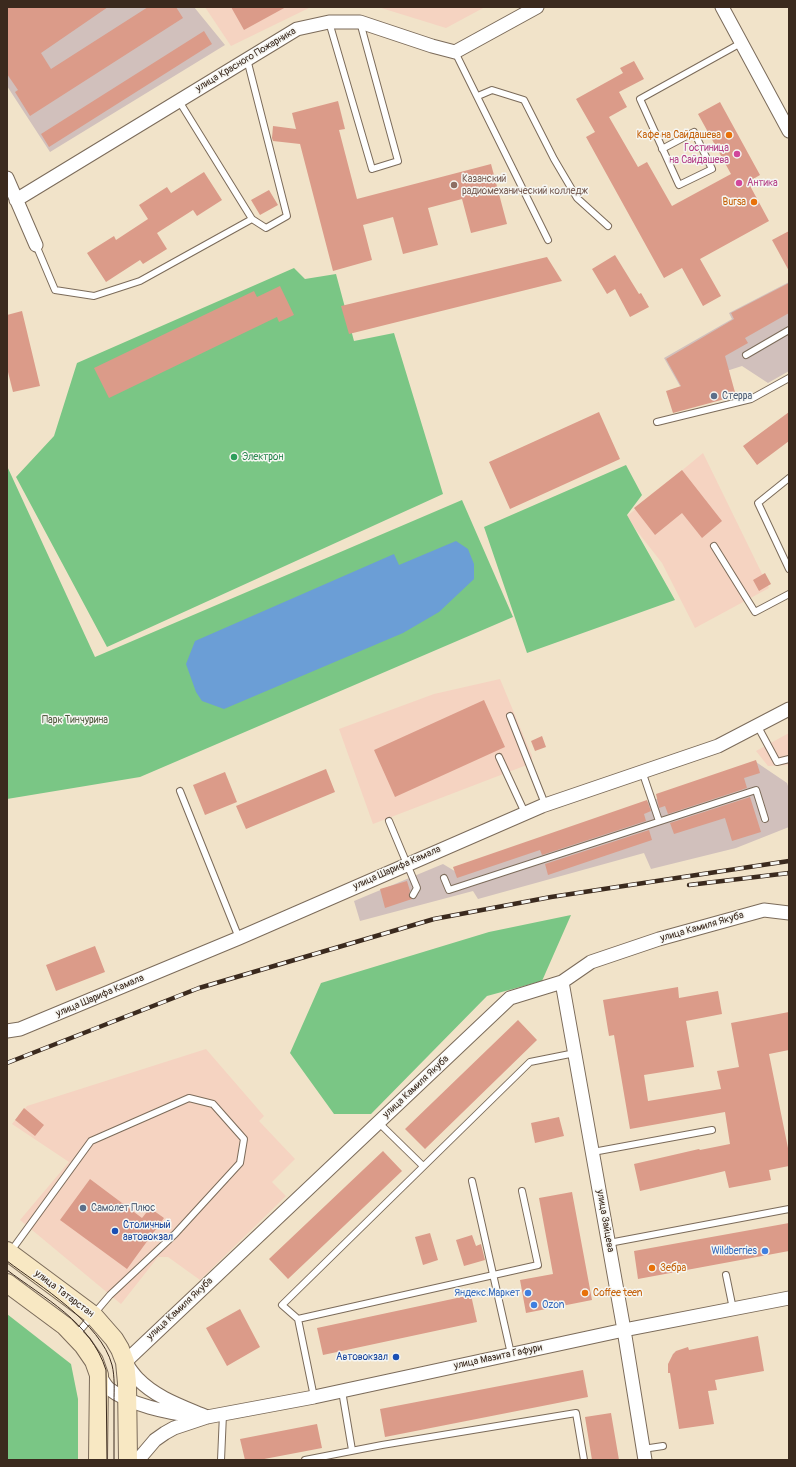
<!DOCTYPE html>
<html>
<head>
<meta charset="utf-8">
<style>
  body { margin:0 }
  #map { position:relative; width:796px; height:1467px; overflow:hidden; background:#f1e3c9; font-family:Pangolin,sans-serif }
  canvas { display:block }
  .frame { position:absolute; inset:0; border:8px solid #3b2a1e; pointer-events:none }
</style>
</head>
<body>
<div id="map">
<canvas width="796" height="1467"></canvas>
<div class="frame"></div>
</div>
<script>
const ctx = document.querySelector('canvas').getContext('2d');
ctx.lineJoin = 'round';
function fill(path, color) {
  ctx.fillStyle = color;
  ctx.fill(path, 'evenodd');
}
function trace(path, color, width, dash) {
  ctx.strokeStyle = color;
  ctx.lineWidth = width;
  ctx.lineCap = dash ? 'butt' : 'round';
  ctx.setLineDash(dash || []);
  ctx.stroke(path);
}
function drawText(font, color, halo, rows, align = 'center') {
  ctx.font = font + ' Pangolin,sans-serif';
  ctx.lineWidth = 3;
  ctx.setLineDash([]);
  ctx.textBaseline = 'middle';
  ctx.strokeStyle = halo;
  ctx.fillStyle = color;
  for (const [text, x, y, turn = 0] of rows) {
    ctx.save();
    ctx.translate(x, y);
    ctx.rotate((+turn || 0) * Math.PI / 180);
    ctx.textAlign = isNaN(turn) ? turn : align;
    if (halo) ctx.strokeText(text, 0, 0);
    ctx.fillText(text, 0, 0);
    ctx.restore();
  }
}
const built = new Path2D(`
  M 205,7 L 311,7 L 231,46 Z
  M 378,7 L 485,7 L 446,28 Z
  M 703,453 L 769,588 L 695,628 L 662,563 L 626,517 Z
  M 500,679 L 532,756 L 532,763 L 373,824 L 339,729 L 434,694 Z
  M 789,733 L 789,765 L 768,766 L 756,751 Z
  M 206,1049 L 264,1116 L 259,1121 L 295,1159 L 272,1182 L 286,1196 L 200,1280 L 168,1257 L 158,1257 L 121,1304 L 20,1220 L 69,1162 L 12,1124 L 27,1106 Z`);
const industrial = new Path2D(`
  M 7,7 L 194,7 L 225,45 L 50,152 L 7,86 Z
  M 789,282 L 789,371 L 768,383 L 742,366 L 680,386 L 664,358 L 732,319 L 729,313 Z
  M 756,762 L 787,783 L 789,789 L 789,827 L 736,848 L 651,869 L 644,853 L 478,899 L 473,891 L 360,921 L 354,901 L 443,864 L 458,873 Z`);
const green = new Path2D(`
  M 294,268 L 305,279 L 336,274 L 354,341 L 394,333 L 443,494 L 107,647 L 16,477 L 54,436 L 77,363 Z
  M 626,465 L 642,495 L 627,515 L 675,600 L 527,653 L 484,527 Z
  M 7,466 L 95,657 L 462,500 L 513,617 L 140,777 L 7,799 Z
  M 571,915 L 542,981 L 487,996 L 371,1114 L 334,1114 L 290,1053 L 321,983 L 489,932 Z
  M 7,1314 L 71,1364 L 78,1399 L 78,1460 L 7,1460 Z`);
const water = new Path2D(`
  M 456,541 L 468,549 L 474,564 L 474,579 L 439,612 L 403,633 L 224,709 L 202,701 L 196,692 L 186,664 L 195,641 L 394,554 L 399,565 Z`);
const building = new Path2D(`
  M 7,7 L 108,7 L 41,53 L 51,69 L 148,7 L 176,7 L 183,18 L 30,116 L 15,92 L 18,90 L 7,74 Z
  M 231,7 L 286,7 L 244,30 Z
  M 204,31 L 212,44 L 49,147 L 41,134 Z
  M 634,61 L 644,79 L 619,92 L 627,107 L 609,117 L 638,167 L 647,162 L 672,206 L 731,174 L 698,114 L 720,102 L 760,175 L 748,182 L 769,221 L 700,259 L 721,296 L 703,306 L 682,268 L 664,278 L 586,137 L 595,132 L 576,99 L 623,73 L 620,68 Z
  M 338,101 L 345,129 L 339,130 L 357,199 L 491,164 L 507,224 L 471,233 L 462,199 L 428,208 L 438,245 L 403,254 L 393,217 L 363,225 L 372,260 L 333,271 L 300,144 L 273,141 L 272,138 L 273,126 L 296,129 L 292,113 Z
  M 204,172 L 222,200 L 197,216 L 193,210 L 157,233 L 167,249 L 143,264 L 140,260 L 106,282 L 87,253 L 114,236 L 116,240 L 148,219 L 139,205 L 167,187 L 171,193 Z
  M 269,190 L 278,205 L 260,215 L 251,200 Z
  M 789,231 L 789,271 L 772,240 Z
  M 615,255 L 639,294 L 641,293 L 649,307 L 630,317 L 615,289 L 607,294 L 592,269 Z
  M 547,257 L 562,281 L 349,334 L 341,306 Z
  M 789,283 L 789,313 L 745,338 L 748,343 L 725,356 L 736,396 L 673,413 L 666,391 L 681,386 L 666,359 L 734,319 L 731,313 Z
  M 280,286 L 294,315 L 279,322 L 277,317 L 109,398 L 94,368 L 254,291 L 257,297 Z
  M 22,311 L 40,386 L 13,392 L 7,368 L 7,315 Z
  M 599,412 L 620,459 L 510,509 L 489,462 Z
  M 789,412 L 789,441 L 757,465 L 743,446 Z
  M 682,470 L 722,521 L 702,538 L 682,513 L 655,535 L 634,508 Z
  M 765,573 L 771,584 L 759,591 L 753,580 Z
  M 484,700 L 505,747 L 395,797 L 374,750 Z
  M 542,736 L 546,747 L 535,751 L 531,741 Z
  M 756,760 L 760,773 L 744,778 L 747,788 L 668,814 L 665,806 L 659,808 L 656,794 Z
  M 326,769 L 335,792 L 246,829 L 236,806 Z
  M 225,772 L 237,802 L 205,815 L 193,785 Z
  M 750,797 L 761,832 L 732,841 L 725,818 L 674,834 L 670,823 Z
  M 647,800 L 651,811 L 644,814 L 646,821 L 542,855 L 540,850 L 457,878 L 453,867 Z
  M 649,830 L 652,840 L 548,875 L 545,864 Z
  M 407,881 L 410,891 L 409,895 L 412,899 L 385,908 L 380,889 Z
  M 95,946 L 105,972 L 56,991 L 46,965 Z
  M 678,987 L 679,998 L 718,991 L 722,1014 L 686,1021 L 694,1067 L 644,1075 L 648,1101 L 721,1089 L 717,1071 L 739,1067 L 731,1023 L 789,1012 L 789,1050 L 769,1054 L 789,1153 L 789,1166 L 769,1170 L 771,1180 L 729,1188 L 725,1171 L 640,1191 L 634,1164 L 699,1149 L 700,1150 L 730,1144 L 725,1112 L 630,1129 L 614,1035 L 609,1036 L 603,1000 Z
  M 518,1020 L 537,1040 L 425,1149 L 405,1129 Z
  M 24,1108 L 44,1125 L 35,1136 L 15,1120 Z
  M 559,1117 L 564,1136 L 535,1143 L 531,1123 Z
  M 383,1151 L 402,1171 L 288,1279 L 269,1259 Z
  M 90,1179 L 142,1218 L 150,1208 L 164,1218 L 127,1269 L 60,1220 Z
  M 572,1192 L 592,1300 L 526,1313 L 520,1280 L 553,1274 L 539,1198 Z
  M 789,1223 L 789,1251 L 638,1279 L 634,1251 Z
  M 430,1233 L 438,1260 L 423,1265 L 415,1237 Z
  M 472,1235 L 476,1246 L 481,1244 L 485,1260 L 464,1266 L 456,1240 Z
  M 471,1295 L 477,1322 L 323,1355 L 317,1328 Z
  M 240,1309 L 260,1347 L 227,1366 L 206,1328 Z
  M 758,1336 L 764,1371 L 715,1380 L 717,1390 L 708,1391 L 714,1424 L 679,1429 L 670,1373 L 668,1373 L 668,1364 L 673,1354 L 676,1351 L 688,1347 L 689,1350 Z
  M 583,1370 L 588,1397 L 385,1437 L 380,1409 Z
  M 611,1413 L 619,1460 L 592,1460 L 585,1417 Z
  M 317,1424 L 322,1448 L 259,1460 L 245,1460 L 240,1439 Z`);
const lane = new Path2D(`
  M 329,22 L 372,169 L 398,161 L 360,22
  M 455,52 L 548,240
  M 478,96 L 492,90 L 524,100 L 554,159 L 577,198 L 608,226
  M 179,101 L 252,219
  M 662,149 L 694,132 L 712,169 L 679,185 L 640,99 L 741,43
  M 36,245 L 55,290 L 94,296 L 140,281 L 252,219 L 266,228 L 287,216 L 247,59
  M 746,355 L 789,330
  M 657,422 L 751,399 L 789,378
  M 789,478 L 758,503 L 789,569
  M 714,546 L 755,612 L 789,594
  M 510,716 L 545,804
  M 757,725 L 777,762 L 789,759
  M 499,757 L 525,813
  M 642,771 L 659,821
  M 180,791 L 239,938
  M 389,821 L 417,888 L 413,895
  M 444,878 L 449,890 L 756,790 L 765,819
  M 378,1122 L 423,1166
  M 593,1152 L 712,1130
  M 472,1181 L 511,1354
  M 609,1243 L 789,1209
  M 11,1251 L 91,1141 L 189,1098 L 213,1104 L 244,1139 L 240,1163 L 175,1234 L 110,1295 L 76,1335
  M 726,1275 L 733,1309
  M 298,1319 L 282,1305 L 530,1062 L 575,1053
  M 342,1391 L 352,1450
  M 314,1397 L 298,1319 L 538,1265 L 522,1191
  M 643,1449 L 663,1446
  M 221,1460 L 223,1414
  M 305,1460 L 382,1445 L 576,1413 L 584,1460`);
const street = new Path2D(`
  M 722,7 L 789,131
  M 7,178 L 36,245
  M 16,200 L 297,29 L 329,22 L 360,22 L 432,46 L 455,52 L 537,7
  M 562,982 L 624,1330 L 645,1460
  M 7,1031 L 20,1029 L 239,938 L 542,806 L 718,746 L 789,709
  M 99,1375 C 102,1379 104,1384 108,1388 C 129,1405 169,1413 195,1416
  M 207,1417 C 184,1407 156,1398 138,1379 C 133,1374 129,1368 125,1362 L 510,998 L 562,982 L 591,962 L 659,939 L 764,910 L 789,913
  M 138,1460 L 155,1440 L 165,1433 L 174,1428 L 207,1417 L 314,1397 L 624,1330 L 789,1298`);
const secondary = new Path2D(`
  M 7,1251 L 93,1315 L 114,1339 L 120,1349 L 125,1362 L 127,1383 L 128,1460
  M 7,1283 L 65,1326 L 83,1345 L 94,1361 L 99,1375 L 98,1460`);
const tram = new Path2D(`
  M 7,1261 C 40,1286 101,1323 112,1365 C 115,1377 114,1390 114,1402 C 114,1421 114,1441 114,1460
  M 7,1270 C 44,1298 91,1322 106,1370 L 107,1460`);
const rail = new Path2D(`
  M 689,885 L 789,873
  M 7,1063 L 199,988 L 434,919 L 551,897 L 789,861`);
const markers = [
  [729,135,4,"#e8710a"],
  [737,154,4,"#d1479c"],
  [739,183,4,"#d1479c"],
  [454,185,4,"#8d6e63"],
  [754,202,4,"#e8710a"],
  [714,396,4,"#5c6f8a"],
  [234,457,4,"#2e9e5b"],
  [83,1208,4,"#5c6f8a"],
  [115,1231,4,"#1a4fb4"],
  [765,1251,4,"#3f7fe0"],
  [652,1268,4,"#e8710a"],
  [528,1293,4,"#3f7fe0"],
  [585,1293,4,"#e8710a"],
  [534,1305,4,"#3f7fe0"],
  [396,1357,4,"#1a4fb4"]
];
const streetNames = [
  ["улица Красного Пожарника",246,60,-31],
  ["улица Шарифа Камала",397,868,-24],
  ["улица Камиля Якуба",702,927,-16],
  ["улица Шарифа Камала",100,996,-23],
  ["улица Камиля Якуба",416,1087,-43],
  ["улица Зайцева",605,1221,80],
  ["улица Татарстан",64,1294,37],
  ["улица Камиля Якуба",180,1309,-43],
  ["улица Мазита Гафури",498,1357,-12]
];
const foodNames = [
  ["Кафе на Сайдашева",721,135],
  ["Bursa",746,202],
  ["Зебра",660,1268,"left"],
  ["Coffee teen",593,1293,"left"]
];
const hotelNames = [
  ["Гостиница",729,148],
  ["на Сайдашева",729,160],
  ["Антика",747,183,"left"]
];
const educationNames = [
  ["Казанский",462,179],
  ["радиомеханический колледж",462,191]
];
const serviceNames = [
  ["Стерра",722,396],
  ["Самолет Плюс",91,1208]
];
const leisureNames = [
  ["Электрон",242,457]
];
const parkNames = [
  ["Парк Тинчурина",75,720]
];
const transitNames = [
  ["Столичный",123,1225],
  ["автовокзал",123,1237],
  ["Автовокзал",388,1357,"right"]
];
const shopNames = [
  ["Wildberries",757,1251],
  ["Яндекс.Маркет",520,1293],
  ["Ozon",542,1305,"left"]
];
fill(built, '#f5d3c1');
fill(industrial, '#d1c0bc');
fill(green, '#7ac685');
fill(water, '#6b9ed6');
fill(building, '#db9b89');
trace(lane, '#7b6b5a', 8);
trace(street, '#7b6b5a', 15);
trace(secondary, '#7b6b5a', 20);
trace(lane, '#fff', 6);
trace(street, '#fff', 13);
trace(secondary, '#f8e8c3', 18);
trace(tram, '#3b2a1e', 1);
trace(rail, '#3b2a1e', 4.5);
trace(rail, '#f6f6f2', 3, [9]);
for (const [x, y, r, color] of markers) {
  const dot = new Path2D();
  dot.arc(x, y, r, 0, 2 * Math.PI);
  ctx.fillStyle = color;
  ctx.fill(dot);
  trace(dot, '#f6f6f2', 1.5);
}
drawText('10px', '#3b2a1e', '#f6f6f2', streetNames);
drawText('10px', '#c56008', '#f6f6f2', foodNames, 'right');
drawText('10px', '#b23c85', '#f6f6f2', hotelNames, 'right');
drawText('10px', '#785e54', '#f6f6f2', educationNames, 'left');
drawText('10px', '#4e5e75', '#f6f6f2', serviceNames, 'left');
drawText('10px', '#27864d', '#f6f6f2', leisureNames, 'left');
drawText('10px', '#4e593d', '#f6f6f2', parkNames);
drawText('10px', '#164399', '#f6f6f2', transitNames, 'left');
drawText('10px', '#366cbe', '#f6f6f2', shopNames, 'right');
</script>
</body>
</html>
